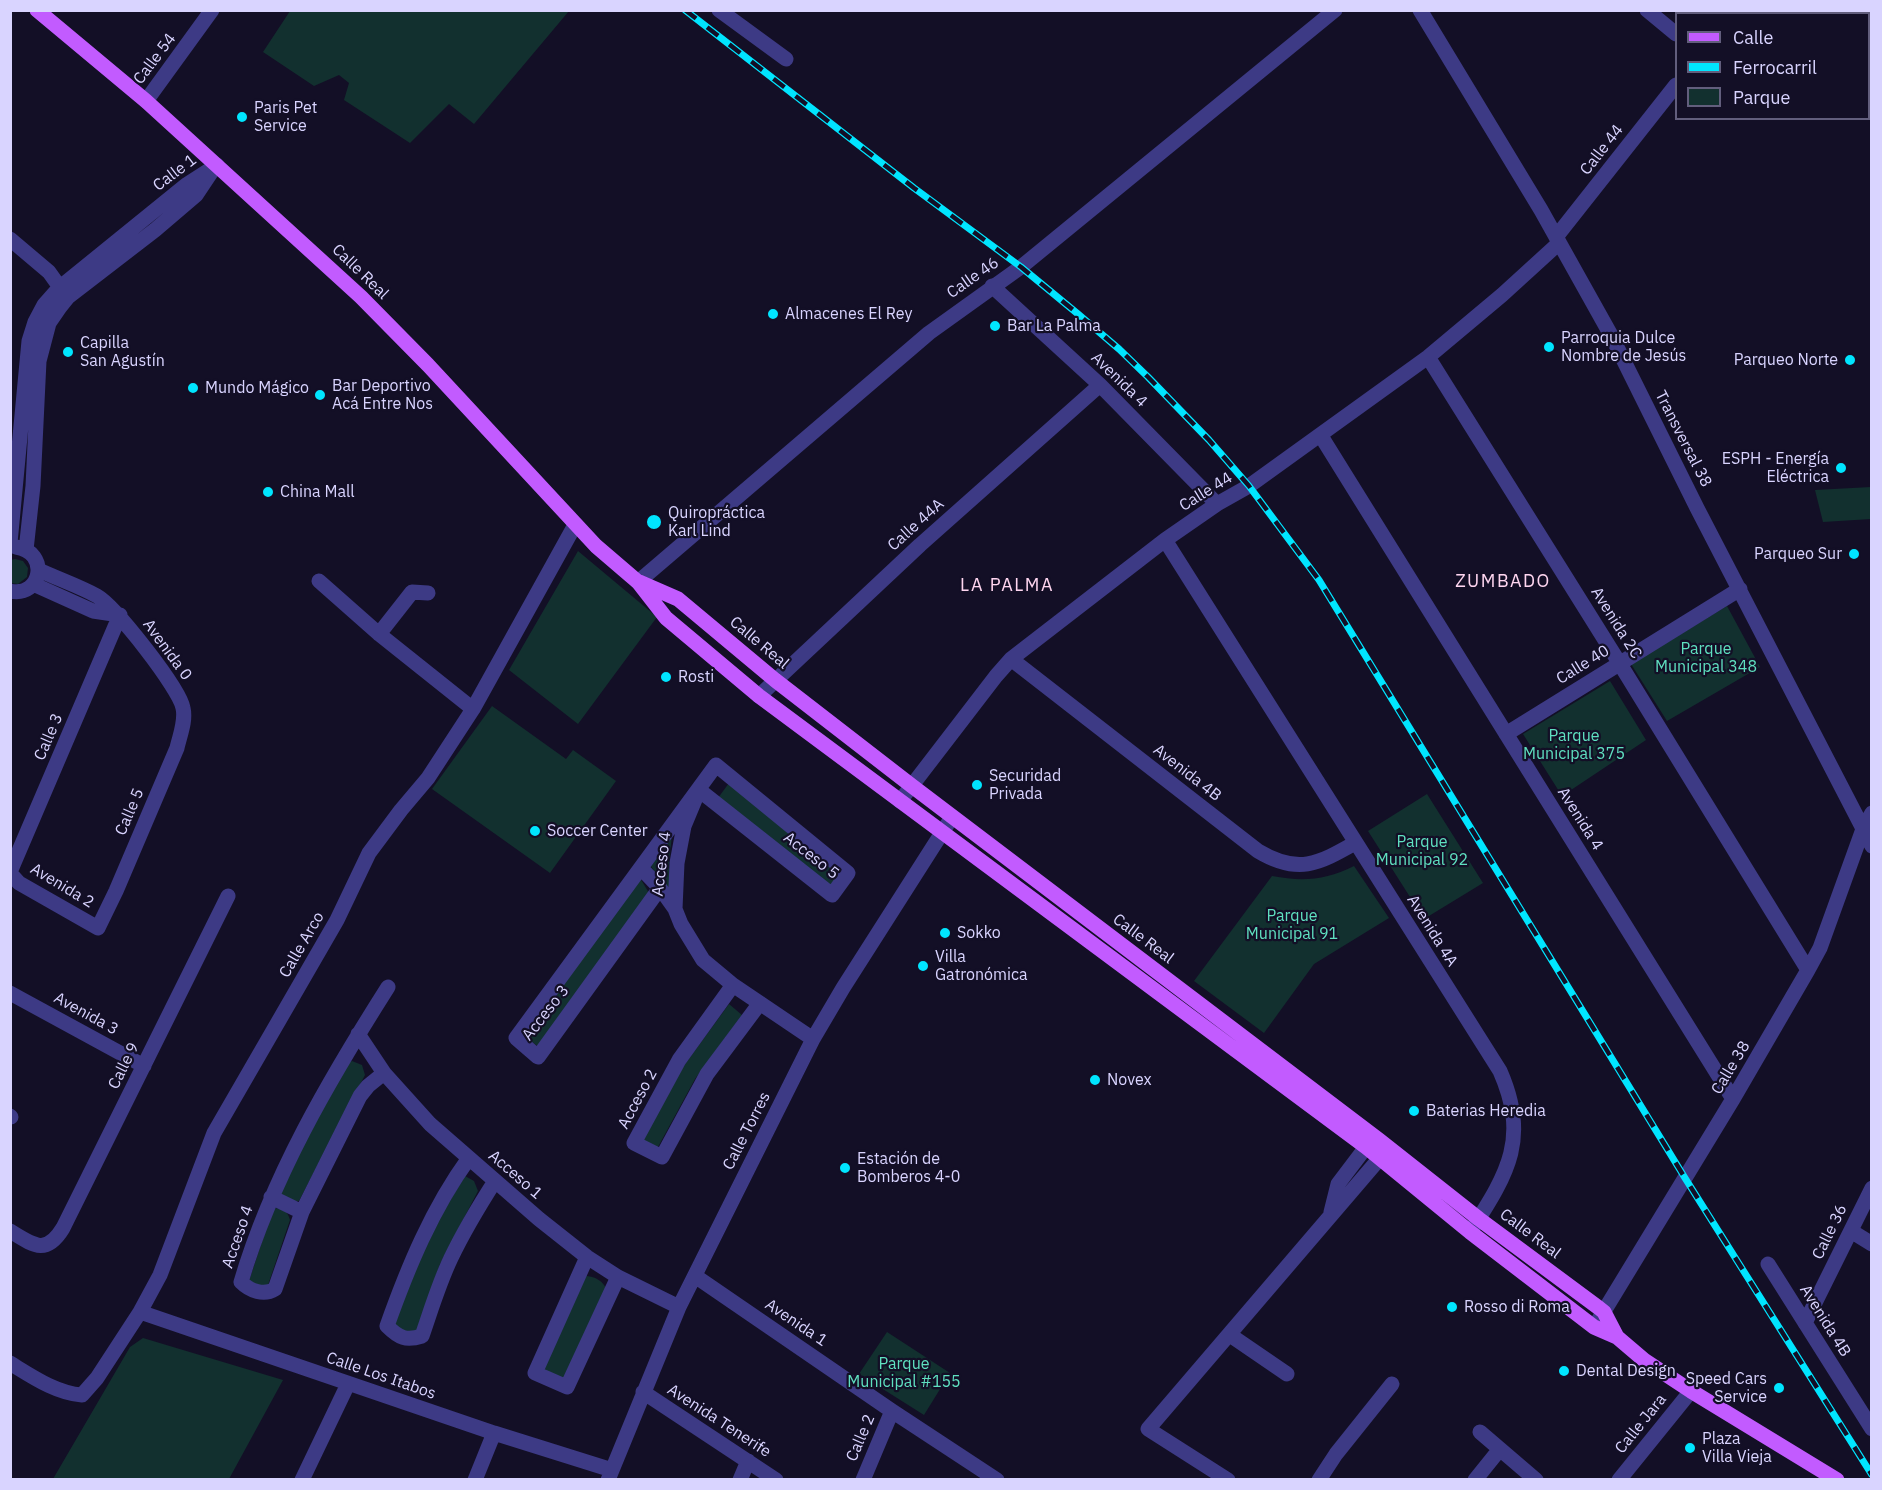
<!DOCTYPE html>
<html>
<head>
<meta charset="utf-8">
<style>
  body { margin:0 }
  #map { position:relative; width:1882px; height:1490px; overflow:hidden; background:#130f26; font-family:"IBM Plex Sans",sans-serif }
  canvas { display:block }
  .frame { position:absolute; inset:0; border:12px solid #d9d4ff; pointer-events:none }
  .legend { position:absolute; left:1675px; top:12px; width:195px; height:108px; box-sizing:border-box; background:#130f26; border:2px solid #625e7d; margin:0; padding:8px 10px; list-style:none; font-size:18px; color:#d9d4ff }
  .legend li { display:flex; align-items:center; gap:12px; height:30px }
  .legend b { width:30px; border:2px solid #625e7d }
</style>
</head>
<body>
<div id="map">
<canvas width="1882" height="1490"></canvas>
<div class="frame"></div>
<ul class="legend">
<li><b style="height:8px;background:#c25bff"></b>Calle</li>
<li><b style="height:8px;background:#00e5ff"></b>Ferrocarril</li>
<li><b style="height:16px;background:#12302f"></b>Parque</li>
</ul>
</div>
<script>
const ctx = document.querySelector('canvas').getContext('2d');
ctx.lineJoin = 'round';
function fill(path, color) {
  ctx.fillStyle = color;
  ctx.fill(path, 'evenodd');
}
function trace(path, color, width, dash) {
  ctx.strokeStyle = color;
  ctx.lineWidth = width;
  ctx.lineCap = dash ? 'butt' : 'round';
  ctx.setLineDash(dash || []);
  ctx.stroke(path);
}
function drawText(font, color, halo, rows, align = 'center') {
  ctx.font = font + ' "IBM Plex Sans",sans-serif';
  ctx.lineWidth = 4.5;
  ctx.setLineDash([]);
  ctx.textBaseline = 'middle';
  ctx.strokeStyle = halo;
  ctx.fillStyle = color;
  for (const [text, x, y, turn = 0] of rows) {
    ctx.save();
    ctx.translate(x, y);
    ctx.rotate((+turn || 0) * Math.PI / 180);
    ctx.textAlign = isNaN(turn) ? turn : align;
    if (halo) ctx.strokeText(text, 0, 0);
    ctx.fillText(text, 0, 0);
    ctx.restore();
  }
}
const green = new Path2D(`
  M 290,11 L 290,10 L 569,11 L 474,124 L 449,104 L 410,143 L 344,100 L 349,83 L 339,75 L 314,86 L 263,52 Z
  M 1871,487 L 1871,519 L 1823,522 L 1815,490 Z
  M 578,551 L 657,617 L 578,724 L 509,670 Z
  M 15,559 L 23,561 L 28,568 L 27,577 L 18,584 L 11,583 L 11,560 Z
  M 1727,606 L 1760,667 L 1667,721 L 1631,664 Z
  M 1610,681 L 1646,740 L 1562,796 L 1523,734 Z
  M 492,706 L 566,759 L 573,750 L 616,781 L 550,873 L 432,789 Z
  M 729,783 L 840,872 L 830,887 L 718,798 Z
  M 1427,794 L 1483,883 L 1424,919 L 1368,831 Z
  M 672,835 L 669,863 L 669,892 L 650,865 Z
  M 1354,866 L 1389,918 L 1314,964 L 1264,1033 L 1194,981 L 1272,876 C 1303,882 1326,880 1354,866 Z
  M 640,878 L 649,893 L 539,1047 L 525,1037 Z
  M 729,1004 L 742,1015 L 695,1079 L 658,1147 L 642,1140 L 683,1067 Z
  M 352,1061 L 362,1065 L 365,1075 L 299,1201 L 285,1201 L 278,1190 L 345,1064 Z
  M 465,1176 L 474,1181 L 478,1191 L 440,1264 L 417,1330 L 409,1335 L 392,1323 L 418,1253 Z
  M 273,1208 C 282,1208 288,1211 290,1220 L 268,1285 L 265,1288 L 248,1284 Z
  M 585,1276 C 595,1276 603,1281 607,1290 L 565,1379 L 553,1378 L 543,1367 Z
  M 887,1332 L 950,1373 L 924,1415 L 859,1374 Z
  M 143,1338 L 283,1380 L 229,1479 L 53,1479 L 130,1347 Z`);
const minor = new Path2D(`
  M 719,10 L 786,59
  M 1420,10 L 1541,210 L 1612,337 L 1697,508 L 1872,846
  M 1647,10 L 1676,34
  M 1730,14 L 1732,10
  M 146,101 L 212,10
  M 1556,237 L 1676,85
  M 10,239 L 49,272 L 64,293
  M 992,286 L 1100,385 L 1217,504
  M 1428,357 L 1620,664 L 1808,970
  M 1321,436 L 1733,1099
  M 1165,540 L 1500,1071 C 1529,1137 1509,1172 1472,1229
  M 10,543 L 29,341 L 35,322 L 44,305 L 59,288 L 186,185 L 217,165
  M 26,550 L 33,486 L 39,361 L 49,323 L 60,307 L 68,297 L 155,230 L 196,195 L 212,171
  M 319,581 L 379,634 L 473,709
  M 638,582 L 929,333 L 1021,267 L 1335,10
  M 33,584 L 93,611 L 120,615
  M 10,591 C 42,598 50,552 16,547
  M 379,634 L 412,592 L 428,593
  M 1011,659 L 1258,851 C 1298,875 1318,864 1355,843
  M 759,696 L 920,545 L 1100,385
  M 1506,734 L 1740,589
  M 900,801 L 996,676 L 1011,659 L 1165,540 L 1217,504 L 1249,486 L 1428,357 L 1502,295 L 1559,243
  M 641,868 L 660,888 L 675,909 L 681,924 L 703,960 L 733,985 L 813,1039
  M 10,872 L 120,615
  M 10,873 L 19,883 L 98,928 L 116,891 L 177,748 C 180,735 186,721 183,708 C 180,689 115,606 97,596 C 79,586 58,579 39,570
  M 660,888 L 538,1057 L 516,1038 L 716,765 L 848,873 L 832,895 L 699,790 L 684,826 L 677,863 L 675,909
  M 733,985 L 679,1060 L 634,1143 L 662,1157 L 707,1074 L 760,1003
  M 10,993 L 144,1066
  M 358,1034 L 384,1073 L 430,1124 L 539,1219 L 587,1257 L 618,1277 L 679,1307
  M 384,1073 L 368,1086 L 360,1096 L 302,1212 L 275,1289 C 264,1296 250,1291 241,1282 C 272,1177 329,1080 388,987
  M 10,1116 L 11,1117
  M 469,1158 C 432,1209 408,1267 387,1326 C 399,1338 406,1341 422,1336 C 431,1310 439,1283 451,1258 C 464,1231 479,1206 495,1181
  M 271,1197 L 302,1212
  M 1331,1212 L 1338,1184 L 1366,1147
  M 10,1231 C 33,1245 46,1256 63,1228 L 228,896
  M 1851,1231 L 1872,1244
  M 587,1257 L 535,1373 L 567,1387 L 618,1277
  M 1768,1264 L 1872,1429
  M 695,1276 L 892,1411 L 997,1480
  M 140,1312 L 494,1433 L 612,1470
  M 1598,1321 L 1733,1099 L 1808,970 L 1820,948 L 1863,829 L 1872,813
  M 1805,1323 L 1872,1188
  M 1230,1335 L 1287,1374
  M 10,1363 C 33,1377 56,1393 82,1395 L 97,1378 L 140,1312 L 160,1275 L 214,1133 L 337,920 L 369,853 L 401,810 L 428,778 L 473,709 L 575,525
  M 643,1392 L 776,1480
  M 1480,1432 L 1536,1480
  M 302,1480 L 348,1384
  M 475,1480 L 494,1433
  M 608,1480 L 679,1307 L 813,1039 L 843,988 L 952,817
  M 740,1480 L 748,1461
  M 863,1480 L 892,1411
  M 1228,1480 L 1148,1429 L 1380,1158
  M 1319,1480 L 1336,1454 L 1392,1384
  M 1475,1480 L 1500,1449
  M 1619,1480 L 1691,1391`);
const major = new Path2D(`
  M 37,10 L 146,101 L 361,297 L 428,365 L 596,546 L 638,582 L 666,618 L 759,696 L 1366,1147 L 1470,1232 L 1594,1327 L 1617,1337 L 1644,1360 L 1691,1391 L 1837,1480
  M 639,582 L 678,599 L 775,680 L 912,786 L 1379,1140 L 1479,1219 L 1599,1308 L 1604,1312 L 1617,1337`);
const rail = new Path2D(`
  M 685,10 L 914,188 L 1021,267 L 1078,314 L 1119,349 L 1148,377 L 1209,440 L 1249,486 L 1319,580 L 1685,1178 L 1872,1475`);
const markers = [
  [242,117,6,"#00e5ff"],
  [773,314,6,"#00e5ff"],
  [995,326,6,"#00e5ff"],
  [1549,347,6,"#00e5ff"],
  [68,352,6,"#00e5ff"],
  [1850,360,6,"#00e5ff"],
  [193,388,6,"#00e5ff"],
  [320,395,6,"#00e5ff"],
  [1841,468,6,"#00e5ff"],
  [268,492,6,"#00e5ff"],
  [654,522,8,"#00e5ff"],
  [1854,554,6,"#00e5ff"],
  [666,677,6,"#00e5ff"],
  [977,785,6,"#00e5ff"],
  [535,831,6,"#00e5ff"],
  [945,933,6,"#00e5ff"],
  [923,966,6,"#00e5ff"],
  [1095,1080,6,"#00e5ff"],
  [1414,1111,6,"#00e5ff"],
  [845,1168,6,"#00e5ff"],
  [1452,1307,6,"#00e5ff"],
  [1564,1371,6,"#00e5ff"],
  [1779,1388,6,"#00e5ff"],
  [1690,1448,6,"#00e5ff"]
];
const streetNames = [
  ["Calle 54",155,59,-53],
  ["Calle 44",1602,150,-52],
  ["Calle 1",175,173,-37],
  ["Calle Real",360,272,44],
  ["Calle 46",973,278,-35],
  ["Avenida 4",1119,380,44],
  ["Transversal 38",1683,439,63],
  ["Calle 44",1206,492,-32],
  ["Calle 44A",916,525,-42],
  ["Avenida 2C",1616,623,58],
  ["Calle Real",759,643,40],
  ["Avenida 0",167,650,54],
  ["Calle 40",1583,665,-32],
  ["Calle 3",49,737,-67],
  ["Avenida 4B",1187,773,38],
  ["Calle 5",130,812,-67],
  ["Avenida 4",1580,819,58],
  ["Acceso 5",811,856,38],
  ["Acceso 4",662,864,-83],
  ["Avenida 2",62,886,31],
  ["Avenida 4A",1432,931,58],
  ["Calle Real",1143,939,37],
  ["Calle Arco",302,945,-60],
  ["Acceso 3",546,1013,-52],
  ["Avenida 3",86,1014,29],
  ["Calle 9",124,1066,-64],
  ["Calle 38",1731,1068,-59],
  ["Acceso 2",638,1099,-62],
  ["Calle Torres",747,1131,-63],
  ["Acceso 1",515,1175,41],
  ["Calle 36",1830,1232,-64],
  ["Calle Real",1530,1234,37],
  ["Acceso 4",238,1237,-71],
  ["Avenida 4B",1825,1321,58],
  ["Avenida 1",796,1323,34],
  ["Calle Los Itabos",381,1376,19],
  ["Avenida Tenerife",719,1421,33],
  ["Calle Jara",1641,1424,-51],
  ["Calle 2",861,1438,-67]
];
const poiNames = [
  ["Paris Pet",254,108],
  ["Service",254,126],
  ["Almacenes El Rey",785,314],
  ["Bar La Palma",1007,326],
  ["Parroquia Dulce",1561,338],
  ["Nombre de Jesús",1561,356],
  ["Capilla",80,343],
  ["San Agustín",80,361],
  ["Parqueo Norte",1838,360,"right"],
  ["Bar Deportivo",332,386],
  ["Acá Entre Nos",332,404],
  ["Mundo Mágico",205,388],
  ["ESPH - Energía",1829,459,"right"],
  ["Eléctrica",1829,477,"right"],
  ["China Mall",280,492],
  ["Quiropráctica",668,513],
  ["Karl Lind",668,531],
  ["Parqueo Sur",1842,554,"right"],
  ["Rosti",678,677],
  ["Securidad",989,776],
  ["Privada",989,794],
  ["Soccer Center",547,831],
  ["Sokko",957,933],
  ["Villa",935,957],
  ["Gatronómica",935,975],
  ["Novex",1107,1080],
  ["Baterias Heredia",1426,1111],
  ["Estación de",857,1159],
  ["Bomberos 4-0",857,1177],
  ["Rosso di Roma",1464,1307],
  ["Dental Design",1576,1371],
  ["Speed Cars",1767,1379,"right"],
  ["Service",1767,1397,"right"],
  ["Plaza",1702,1439],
  ["Villa Vieja",1702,1457]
];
const parkNames = [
  ["Parque",1706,649],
  ["Municipal 348",1706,667],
  ["Parque",1574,736],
  ["Municipal 375",1574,754],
  ["Parque",1422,842],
  ["Municipal 92",1422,860],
  ["Parque",1292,916],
  ["Municipal 91",1292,934],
  ["Parque",904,1364],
  ["Municipal #155",904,1382]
];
const neighbourhoodNames = [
  ["ZUMBADO",1503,582],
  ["LA PALMA",1007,586]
];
fill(green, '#12302f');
trace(minor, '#3d3a85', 15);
trace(major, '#c25bff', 15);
trace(rail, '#00e5ff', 7);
trace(rail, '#130f26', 4.5, [14]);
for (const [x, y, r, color] of markers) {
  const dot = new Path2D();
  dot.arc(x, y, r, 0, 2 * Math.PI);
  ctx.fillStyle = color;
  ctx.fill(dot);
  trace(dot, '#130f26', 2);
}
drawText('16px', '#d9d4ff', '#130f26', streetNames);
drawText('16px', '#d9d4ff', '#130f26', poiNames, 'left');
drawText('16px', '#5fe0c0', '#130f26', parkNames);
ctx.letterSpacing = '1.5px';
drawText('18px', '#ffd6f0', '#130f26', neighbourhoodNames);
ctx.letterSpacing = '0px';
</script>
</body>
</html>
